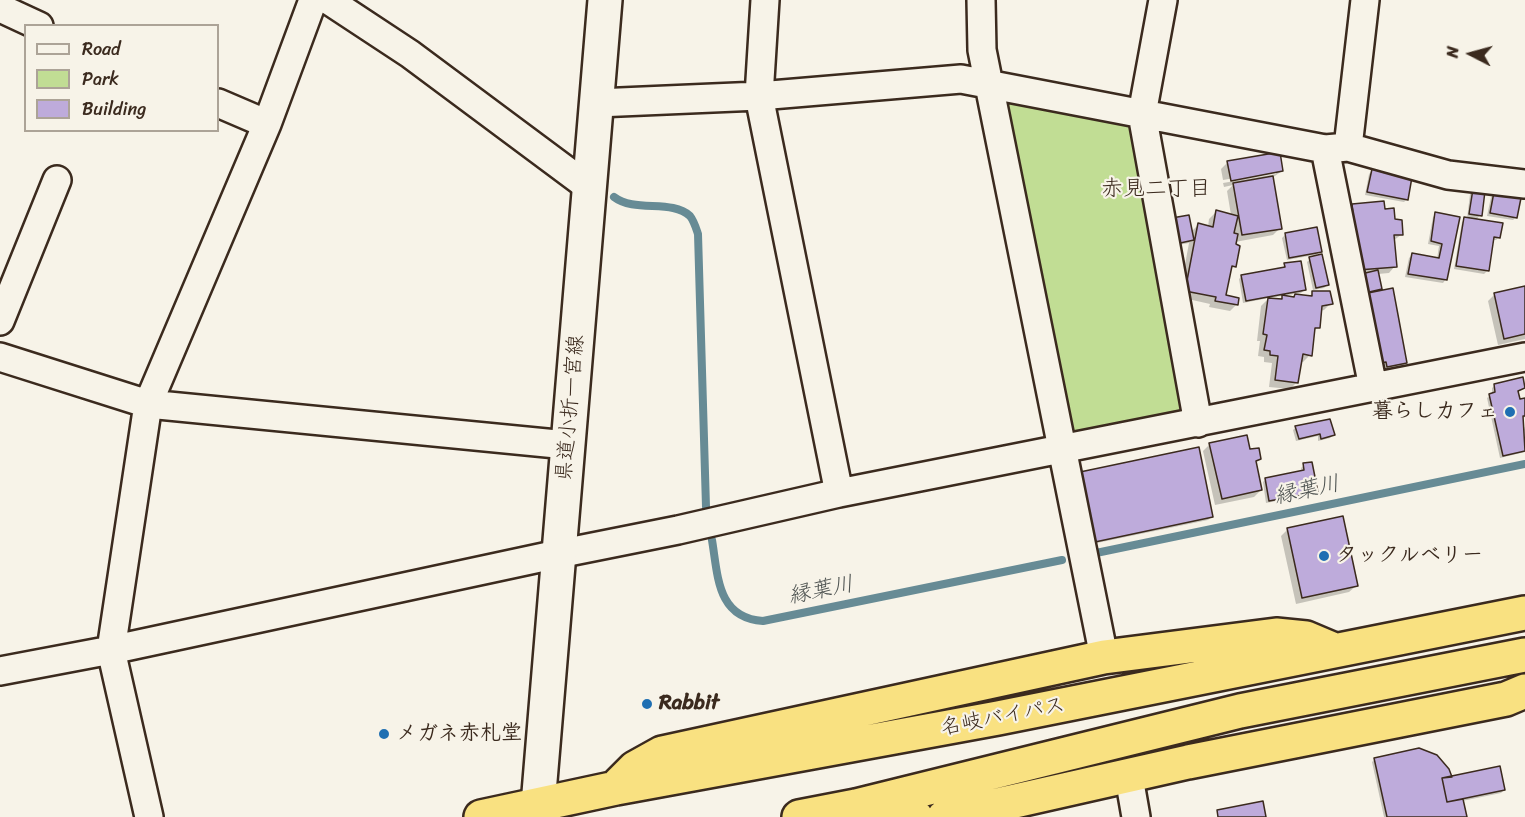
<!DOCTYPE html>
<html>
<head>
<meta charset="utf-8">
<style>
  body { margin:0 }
  #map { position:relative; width:1525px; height:817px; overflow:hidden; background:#f7f3e8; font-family:Sriracha,sans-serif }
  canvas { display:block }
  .legend { position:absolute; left:24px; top:24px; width:195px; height:108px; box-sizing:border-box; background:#f7f3e8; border:2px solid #aca397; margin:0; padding:8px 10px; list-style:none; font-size:18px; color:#3b2a1e }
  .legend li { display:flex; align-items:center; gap:12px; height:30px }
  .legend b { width:30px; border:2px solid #aca397 }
  .north { position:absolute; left:1441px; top:24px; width:60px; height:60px; -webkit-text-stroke:4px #f7f3e8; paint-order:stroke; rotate:276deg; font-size:16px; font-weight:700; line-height:24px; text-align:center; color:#3b2a1e }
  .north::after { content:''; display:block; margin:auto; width:21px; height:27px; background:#3b2a1e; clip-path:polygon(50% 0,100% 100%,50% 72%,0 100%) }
</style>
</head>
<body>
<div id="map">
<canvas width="1525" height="817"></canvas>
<ul class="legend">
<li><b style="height:8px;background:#f7f3e8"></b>Road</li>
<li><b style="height:16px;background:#c1dd94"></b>Park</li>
<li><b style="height:16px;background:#beabdb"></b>Building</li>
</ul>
<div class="north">N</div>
</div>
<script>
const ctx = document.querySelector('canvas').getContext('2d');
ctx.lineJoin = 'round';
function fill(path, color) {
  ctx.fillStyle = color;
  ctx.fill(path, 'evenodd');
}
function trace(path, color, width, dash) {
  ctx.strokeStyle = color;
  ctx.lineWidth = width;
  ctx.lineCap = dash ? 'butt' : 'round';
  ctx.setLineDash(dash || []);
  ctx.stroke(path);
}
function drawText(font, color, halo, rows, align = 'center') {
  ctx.font = font + ' Sriracha,"Klee One",sans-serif';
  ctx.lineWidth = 4.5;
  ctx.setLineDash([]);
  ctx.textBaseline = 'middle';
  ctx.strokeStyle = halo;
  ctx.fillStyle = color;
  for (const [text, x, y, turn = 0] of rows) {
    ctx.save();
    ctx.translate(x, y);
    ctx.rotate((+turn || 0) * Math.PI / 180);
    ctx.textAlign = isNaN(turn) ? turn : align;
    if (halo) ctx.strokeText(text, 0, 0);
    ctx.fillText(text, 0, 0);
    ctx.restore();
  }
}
const green = new Path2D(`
  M 1007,100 L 1131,125 L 1185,409 L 1072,432 Z`);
const shadow = new Path2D(`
  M 1228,162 L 1282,171 L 1272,178 L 1280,228 L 1273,235 L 1235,242 L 1234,266 L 1230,270 L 1225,296 L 1237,304 L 1230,311 L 1209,307 L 1210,304 L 1179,297 L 1189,243 L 1168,247 L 1191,232 L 1198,225 L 1208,227 L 1209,219 L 1216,212 L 1231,215 L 1227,191 L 1233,185 L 1224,187 L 1223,183 L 1276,174 L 1276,171 L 1223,180 L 1221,169 Z
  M 1372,171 L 1407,199 L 1404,202 L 1365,195 L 1369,174 Z
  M 1474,191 L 1480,215 L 1476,220 L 1499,237 L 1496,240 L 1492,240 L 1487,271 L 1484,274 L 1454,269 L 1462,222 L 1467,219 L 1470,194 Z
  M 1494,194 L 1516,217 L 1513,220 L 1487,216 L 1491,197 Z
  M 1353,205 L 1383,210 L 1402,234 L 1393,241 L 1395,266 L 1389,273 L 1378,274 L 1381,292 L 1406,362 L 1403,366 L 1384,369 L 1383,364 L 1374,366 L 1346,212 Z
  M 1436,214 L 1458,218 L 1446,279 L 1443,283 L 1405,277 L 1409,258 L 1412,255 L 1437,259 L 1439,246 L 1428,244 L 1433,217 Z
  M 1285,235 L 1320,251 L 1314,258 L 1327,285 L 1324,288 L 1313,290 L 1307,262 L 1314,255 L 1287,260 L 1282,238 Z
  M 1285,265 L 1304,290 L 1301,293 L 1269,298 L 1279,300 L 1283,297 L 1308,297 L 1313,293 L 1331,303 L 1324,310 L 1320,311 L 1318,327 L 1312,333 L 1310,355 L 1303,362 L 1300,361 L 1297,382 L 1290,389 L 1269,387 L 1272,363 L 1264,362 L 1264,357 L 1258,356 L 1260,341 L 1257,341 L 1261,306 L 1269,298 L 1243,303 L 1239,279 L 1242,276 L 1282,268 Z
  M 1525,287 L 1525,339 L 1498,345 L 1488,301 L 1495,294 Z
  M 1495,385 L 1525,388 L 1517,392 L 1519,401 L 1525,400 L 1525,417 L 1522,418 L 1525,430 L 1525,452 L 1500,458 L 1487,398 L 1492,394 L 1492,388 Z
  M 1296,427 L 1333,435 L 1330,438 L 1318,441 L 1318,436 L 1296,441 L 1293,430 Z
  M 1210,444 L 1260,459 L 1255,463 L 1261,490 L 1254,497 L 1215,505 L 1203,451 Z
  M 1304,465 L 1317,491 L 1314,494 L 1266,503 L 1263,482 L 1266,479 L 1302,472 L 1301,468 Z
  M 1081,473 L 1211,517 L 1208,520 L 1092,544 Z
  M 1288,529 L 1356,586 L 1349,592 L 1296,604 L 1281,536 Z
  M 1375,759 L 1451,778 L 1504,790 L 1501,793 L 1462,801 L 1465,817 L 1384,817 L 1372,762 Z`);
const stream = new Path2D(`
  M 614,197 C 635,213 672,199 690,216 C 694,221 696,228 698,234 L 706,507
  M 712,540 C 718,576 717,618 763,621 L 1062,560
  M 1096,553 L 1525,464`);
const building = new Path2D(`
  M 1280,152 L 1283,171 L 1231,181 L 1227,161 Z
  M 1372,169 L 1412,177 L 1408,200 L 1367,192 Z
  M 1273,176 L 1282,229 L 1242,235 L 1233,183 Z
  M 1473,189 L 1485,191 L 1482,216 L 1469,214 Z
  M 1494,192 L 1521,198 L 1517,218 L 1490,213 Z
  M 1384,201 L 1385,209 L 1394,208 L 1395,219 L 1402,220 L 1403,235 L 1394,235 L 1397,267 L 1358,270 L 1352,204 Z
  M 1216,210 L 1238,216 L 1234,233 L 1238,234 L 1236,244 L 1240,246 L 1236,267 L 1232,266 L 1226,295 L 1239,298 L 1238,305 L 1215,301 L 1216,297 L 1185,291 L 1198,223 L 1213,227 Z
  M 1435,212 L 1460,217 L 1447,280 L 1408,274 L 1412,253 L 1439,258 L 1442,244 L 1431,241 Z
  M 1189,215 L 1194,240 L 1171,245 L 1166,219 Z
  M 1464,217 L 1503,223 L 1500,238 L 1494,237 L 1489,271 L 1456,266 Z
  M 1317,227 L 1322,252 L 1289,258 L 1285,233 Z
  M 1322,254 L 1329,285 L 1316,288 L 1309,257 Z
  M 1301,261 L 1306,290 L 1246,301 L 1241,275 L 1285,267 L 1284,263 Z
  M 1378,270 L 1382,289 L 1365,293 L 1361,274 Z
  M 1525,286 L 1525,334 L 1504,339 L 1494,293 Z
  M 1393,288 L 1407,363 L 1387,367 L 1386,362 L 1376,364 L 1363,294 Z
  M 1312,291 L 1330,291 L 1333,304 L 1322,306 L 1320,328 L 1315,328 L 1312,356 L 1303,354 L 1298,383 L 1275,380 L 1278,356 L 1270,355 L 1270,351 L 1264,350 L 1267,335 L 1263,334 L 1268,298 L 1282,299 L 1282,295 L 1294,297 L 1295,294 L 1312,296 Z
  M 1523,377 L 1525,388 L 1518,391 L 1520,399 L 1525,398 L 1525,416 L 1523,416 L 1525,451 L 1503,456 L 1489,394 L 1495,392 L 1494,384 Z
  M 1330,419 L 1335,435 L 1321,439 L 1320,434 L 1299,439 L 1295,426 Z
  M 1247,435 L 1250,449 L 1259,448 L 1261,459 L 1256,461 L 1262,490 L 1222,499 L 1209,443 Z
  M 1199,447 L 1213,517 L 1095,542 L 1080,472 Z
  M 1312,462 L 1318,492 L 1269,501 L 1265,478 L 1304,470 L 1303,463 Z
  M 1343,516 L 1358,586 L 1302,598 L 1287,528 Z
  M 1419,748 L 1437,755 L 1449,769 L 1452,777 L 1442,778 L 1447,802 L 1463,799 L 1467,817 L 1387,817 L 1374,758 Z
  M 1500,766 L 1505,790 L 1447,802 L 1442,778 Z
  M 1263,801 L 1266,817 L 1218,817 L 1217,810 Z`);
const street = new Path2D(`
  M 328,0 L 410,54 L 590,188
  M 765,0 L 759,96 L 839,493
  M 981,0 L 982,50 L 1104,657
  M 1163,0 L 1142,114 L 1198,423
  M 0,8 L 39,26
  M 218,103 L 267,124
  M 597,103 L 759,96 L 961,79 L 1325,149 L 1348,147 L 1448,175 L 1525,184
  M 1348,147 L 1365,0
  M 1325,149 L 1373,387
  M 0,321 L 57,180
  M 0,357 L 148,404 L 567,445
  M 0,671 L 111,650 L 558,554 L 678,530 L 839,493 L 1525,357
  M 1129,777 L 1136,817
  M 149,817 L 111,650 L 148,404 L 267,124 L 313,0`);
const secondary = new Path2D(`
  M 537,817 L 605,0`);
const highway = new Path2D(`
  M 619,784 L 635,768 L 662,753 L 1104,657 L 1276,635 L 1306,638 L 1332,649
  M 864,808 L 891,815 L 916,817
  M 481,817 L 616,788 L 998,718 L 1525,613
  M 799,817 L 856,806 L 1240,711 L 1525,655
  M 944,817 L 1188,762 L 1506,699 L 1525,691`);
const markers = [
  [1510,412,6,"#1f6fb2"],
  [1324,556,6,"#1f6fb2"],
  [647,704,6,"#1f6fb2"],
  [384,734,6,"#1f6fb2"]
];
const streetNames = [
  ["県道小折一宮線",571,408,-85],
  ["名岐バイパス",1003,717,-11]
];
const poiNames = [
  ["暮らしカフェ",1498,412,"right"],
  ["タックルベリー",1336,556],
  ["Rabbit",659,704],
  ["メガネ赤札堂",396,734]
];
const neighbourhoodNames = [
  ["赤見二丁目",1156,189]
];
const waterNames = [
  ["縁葉川",1307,491,-12],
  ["縁葉川",821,591,-11]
];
fill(green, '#c1dd94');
fill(shadow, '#0003');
trace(stream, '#678b95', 8);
fill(building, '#beabdb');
trace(building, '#3b2a1e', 1.5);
trace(street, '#3b2a1e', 32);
trace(secondary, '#3b2a1e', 38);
trace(highway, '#3b2a1e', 38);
trace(street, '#f7f3e8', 27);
trace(secondary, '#f7f3e8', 33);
trace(highway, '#f9e181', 33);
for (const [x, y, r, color] of markers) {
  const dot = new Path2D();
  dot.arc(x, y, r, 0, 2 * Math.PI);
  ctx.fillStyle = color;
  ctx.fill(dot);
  trace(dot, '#f7f3e8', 2);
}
drawText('21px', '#3b2a1e', '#f7f3e8', streetNames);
drawText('bold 21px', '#3b2a1e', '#f7f3e8', poiNames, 'left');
drawText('22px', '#3b2a1e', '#f7f3e8', neighbourhoodNames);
drawText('italic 22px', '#4d5250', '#f7f3e8', waterNames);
</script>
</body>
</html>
